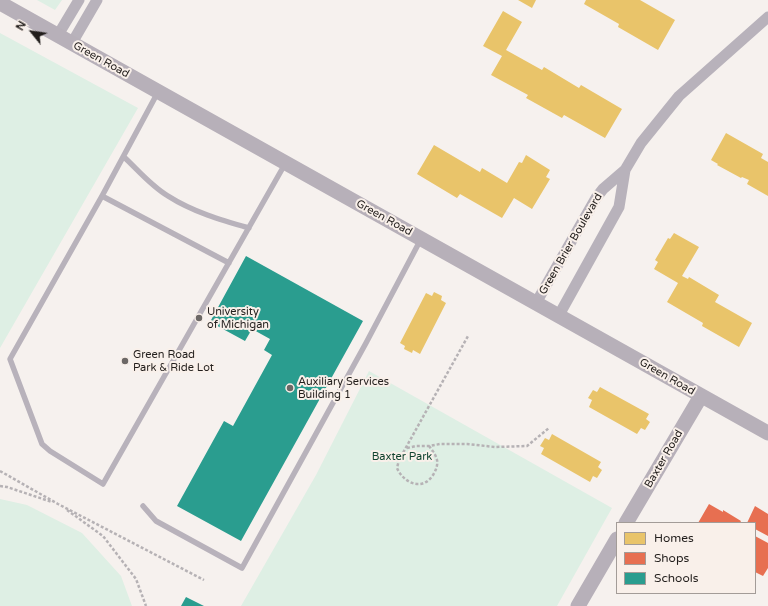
<!DOCTYPE html>
<html>
<head>
<meta charset="utf-8">
<style>
  body { margin:0 }
  #map { position:relative; width:768px; height:606px; overflow:hidden; background:#f6f1ee; font-family:"Varela Round",sans-serif }
  canvas { display:block }
  .legend { position:absolute; left:616px; top:522px; width:140px; height:72px; box-sizing:border-box; background:#f9f0ea; border:1px solid #a39c98; margin:0; padding:5px 7px; list-style:none; font-size:12px; color:#221e1c }
  .legend li { display:flex; align-items:center; gap:8px; height:20px }
  .legend b { width:20px; border:1px solid #a39c98 }
  .north { position:absolute; left:12px; top:12px; width:40px; height:40px; -webkit-text-stroke:3px #f9f0ea; paint-order:stroke; rotate:300deg; font-size:11px; font-weight:700; line-height:16px; text-align:center; color:#221e1c }
  .north::after { content:''; display:block; margin:auto; width:14px; height:18px; background:#221e1c; clip-path:polygon(50% 0,100% 100%,50% 72%,0 100%) }
</style>
</head>
<body>
<div id="map">
<canvas width="768" height="606"></canvas>
<ul class="legend">
<li><b style="height:11px;background:#e9c46a"></b>Homes</li>
<li><b style="height:11px;background:#e76f51"></b>Shops</li>
<li><b style="height:11px;background:#2a9d8f"></b>Schools</li>
</ul>
<div class="north">N</div>
</div>
<script>
const ctx = document.querySelector('canvas').getContext('2d');
ctx.lineJoin = 'round';
function fill(path, color) {
  ctx.fillStyle = color;
  ctx.fill(path, 'evenodd');
}
function trace(path, color, width, dash) {
  ctx.strokeStyle = color;
  ctx.lineWidth = width;
  ctx.lineCap = dash ? 'butt' : 'round';
  ctx.setLineDash(dash || []);
  ctx.stroke(path);
}
function drawText(font, color, halo, rows, align = 'center') {
  ctx.font = font + ' "Varela Round",sans-serif';
  ctx.lineWidth = 4;
  ctx.setLineDash([]);
  ctx.textBaseline = 'middle';
  ctx.strokeStyle = halo;
  ctx.fillStyle = color;
  for (const [text, x, y, turn = 0] of rows) {
    ctx.save();
    ctx.translate(x, y);
    ctx.rotate((+turn || 0) * Math.PI / 180);
    ctx.textAlign = isNaN(turn) ? turn : align;
    if (halo) ctx.strokeText(text, 0, 0);
    ctx.fillText(text, 0, 0);
    ctx.restore();
  }
}
const green = new Path2D(`
  M 37,0 L 62,0 L 55,10 Z
  M 0,33 L 138,108 L 0,348 Z
  M 369,371 L 612,508 L 557,606 L 241,606 L 316,475 Z
  M 0,499 L 27,505 L 82,533 L 121,576 L 132,606 L 0,606 Z`);
const homes = new Path2D(`
  M 518,0 L 536,0 L 532,8 Z
  M 586,0 L 640,0 L 675,20 L 658,50 L 618,27 L 619,24 L 584,4 Z
  M 503,11 L 522,22 L 506,50 L 542,70 L 544,67 L 579,88 L 581,85 L 622,109 L 605,138 L 564,115 L 562,118 L 526,98 L 528,95 L 491,75 L 502,56 L 483,46 Z
  M 726,133 L 763,154 L 761,158 L 768,162 L 768,196 L 747,184 L 749,180 L 742,177 L 741,178 L 717,165 L 718,164 L 711,160 Z
  M 434,145 L 480,172 L 482,168 L 507,183 L 519,162 L 522,163 L 526,155 L 550,170 L 546,177 L 550,179 L 532,209 L 514,198 L 502,218 L 460,194 L 457,198 L 417,174 Z
  M 674,233 L 699,247 L 682,276 L 688,279 L 689,277 L 719,295 L 715,302 L 752,323 L 739,347 L 702,326 L 703,323 L 667,302 L 678,283 L 654,269 L 658,262 L 655,260 L 668,238 L 670,239 Z
  M 434,292 L 442,296 L 441,300 L 446,303 L 420,354 L 413,350 L 412,353 L 404,349 L 405,346 L 400,343 L 426,293 L 432,296 Z
  M 600,387 L 649,414 L 646,419 L 650,422 L 645,430 L 641,428 L 637,434 L 589,407 L 592,400 L 588,398 L 593,390 L 597,392 Z
  M 552,434 L 601,462 L 598,467 L 602,470 L 597,478 L 593,476 L 590,482 L 541,454 L 544,448 L 540,446 L 545,438 L 549,440 Z`);
const shops = new Path2D(`
  M 709,504 L 723,512 L 723,510 L 741,521 L 740,523 L 698,523 Z
  M 755,506 L 768,514 L 768,536 L 755,529 L 755,523 L 747,523 Z
  M 755,536 L 768,543 L 768,568 L 763,576 L 755,572 Z`);
const schools = new Path2D(`
  M 246,256 L 363,321 L 241,541 L 177,506 L 224,421 L 233,426 L 272,355 L 264,350 L 270,339 L 252,329 L 245,341 L 210,322 Z
  M 186,597 L 204,606 L 181,606 Z`);
const path = new Path2D(`
  M 429,446 C 432,450 436,455 437,460 C 438,465 436,470 433,475 C 423,491 404,484 397,468 L 399,460 L 468,336
  M 407,448 L 416,446 L 429,446 L 440,444 L 467,444 L 495,447 L 527,446 L 549,428
  M 0,471 L 58,504 L 204,580
  M 0,486 L 7,487 L 52,502
  M 67,510 L 103,536 L 136,579 L 146,606`);
const lane = new Path2D(`
  M 158,92 L 102,196 L 10,359 L 42,444 L 50,451 L 103,484 L 285,164
  M 124,157 C 138,170 151,186 168,196 C 193,212 221,220 249,228
  M 102,196 L 229,263
  M 143,506 L 156,521 L 242,568 L 366,343 L 421,239`);
const street = new Path2D(`
  M 58,35 L 79,0
  M 72,43 L 97,0
  M 536,303 L 596,198 L 603,189 L 625,170 L 641,143 L 679,96 L 768,17
  M 559,315 L 619,207 L 625,170`);
const secondary = new Path2D(`
  M 0,3 L 768,433
  M 626,523 L 701,396
  M 578,606 L 617,539`);
const markers = [
  [199,318,4,"#6c6866"],
  [125,361,4,"#6c6866"],
  [290,388,4,"#6c6866"]
];
const streetNames = [
  ["Green Road",101,60,29],
  ["Green Road",384,218,29],
  ["Green Brier Boulevard",571,244,-60],
  ["Green Road",667,377,30],
  ["Baxter Road",664,459,-60]
];
const poiNames = [
  ["University",207,312],
  ["of Michigan",207,325],
  ["Green Road",133,355],
  ["Park & Ride Lot",133,368],
  ["Auxiliary Services",298,382],
  ["Building 1",298,395]
];
const parkNames = [
  ["Baxter Park",402,457]
];
fill(green, '#deefe4');
fill(homes, '#e9c46a');
fill(shops, '#e76f51');
fill(schools, '#2a9d8f');
trace(path, '#b6b2b5', 2.5, [3, 2]);
trace(lane, '#b8b2bb', 5.5);
trace(street, '#b8b2bb', 11);
trace(secondary, '#b7b0b9', 15);
for (const [x, y, r, color] of markers) {
  const dot = new Path2D();
  dot.arc(x, y, r, 0, 2 * Math.PI);
  ctx.fillStyle = color;
  ctx.fill(dot);
  trace(dot, '#f9f0ea', 1.5);
}
drawText('11px', '#221e1c', '#f9f0ea', streetNames);
drawText('11px', '#221e1c', '#f9f0ea', poiNames, 'left');
drawText('11px', '#11432f', '#f9f0ea', parkNames);
</script>
</body>
</html>
